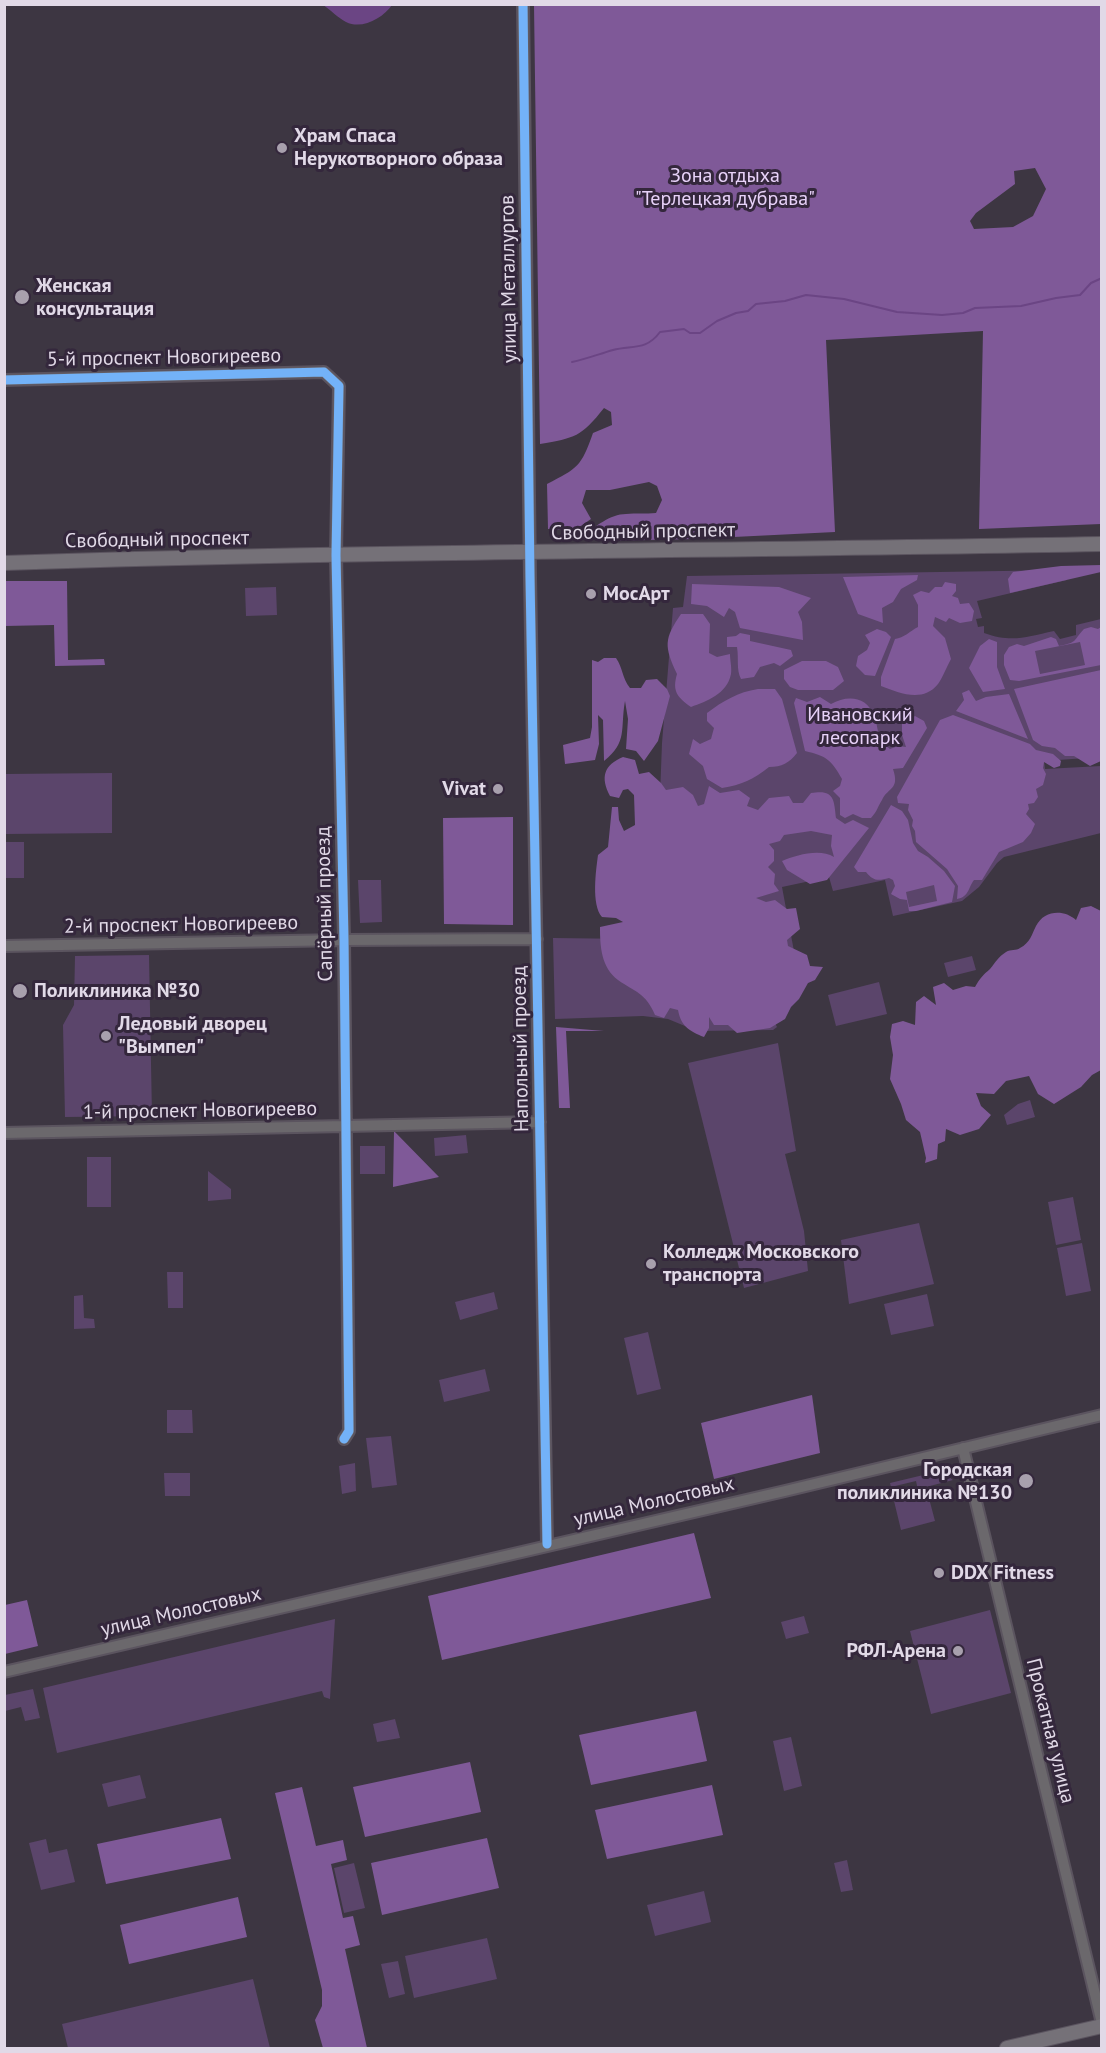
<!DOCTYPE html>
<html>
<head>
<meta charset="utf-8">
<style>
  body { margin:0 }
  #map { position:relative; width:1106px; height:2053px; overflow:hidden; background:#3d3642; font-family:"PT Sans",sans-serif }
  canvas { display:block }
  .frame { position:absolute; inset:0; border:6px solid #e1d9e7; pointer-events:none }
</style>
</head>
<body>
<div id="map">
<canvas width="1106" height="2053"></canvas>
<div class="frame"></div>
</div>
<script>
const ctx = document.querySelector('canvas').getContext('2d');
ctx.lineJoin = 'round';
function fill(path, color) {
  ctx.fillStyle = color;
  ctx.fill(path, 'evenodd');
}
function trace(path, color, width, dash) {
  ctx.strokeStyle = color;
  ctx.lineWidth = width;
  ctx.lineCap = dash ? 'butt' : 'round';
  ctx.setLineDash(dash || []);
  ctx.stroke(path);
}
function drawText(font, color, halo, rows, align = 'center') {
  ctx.font = font + ' "PT Sans",sans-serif';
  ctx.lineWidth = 6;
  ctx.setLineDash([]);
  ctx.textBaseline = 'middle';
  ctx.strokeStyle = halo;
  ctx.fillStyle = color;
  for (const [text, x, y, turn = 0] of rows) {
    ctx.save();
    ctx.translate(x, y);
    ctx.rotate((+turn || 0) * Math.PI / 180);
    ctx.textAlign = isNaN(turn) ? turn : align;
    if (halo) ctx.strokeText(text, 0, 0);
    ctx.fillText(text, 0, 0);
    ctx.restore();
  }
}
const green = new Path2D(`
  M 1065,570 L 1067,580 L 977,601 L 982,618 L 976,619 L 978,627 L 984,626 L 984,633 C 1012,643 1026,637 1054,631 L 1060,639 L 1076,635 L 1076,625 L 1101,619 L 1101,757 L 1044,761 L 1045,769 L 1101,766 L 1101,833 L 1004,857 L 997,863 L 979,887 L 962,901 L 893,916 L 885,880 L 833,891 L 829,877 L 782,887 L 799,978 L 775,1023 L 777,1027 L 773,1030 L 697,1031 L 668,1019 L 643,1016 L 555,1019 L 553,938 L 634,939 L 660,796 L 662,743 L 673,608 L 683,607 L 687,576 Z
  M 276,587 L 277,615 L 246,616 L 245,588 Z
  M 112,773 L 112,833 L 5,834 L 5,774 Z
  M 4,842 L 24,842 L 24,878 L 5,878 Z
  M 381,880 L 382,922 L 360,923 L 358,880 Z
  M 149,955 L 152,1116 L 65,1117 L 63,1025 L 74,1005 L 75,956 Z
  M 972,956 L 976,970 L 948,977 L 944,963 Z
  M 879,982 L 887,1014 L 836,1026 L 828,995 Z
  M 778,1043 L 796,1151 L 785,1154 L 804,1231 L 808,1271 L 744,1288 L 688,1063 Z
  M 1030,1100 L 1035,1117 L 1007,1125 L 1004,1115 L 1018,1104 Z
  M 466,1135 L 468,1153 L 435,1156 L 434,1138 Z
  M 360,1146 L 385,1146 L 385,1174 L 360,1174 Z
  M 87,1157 L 111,1157 L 111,1207 L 87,1207 Z
  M 208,1171 L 231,1189 L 231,1199 L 208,1201 Z
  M 1073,1197 L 1081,1240 L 1056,1245 L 1048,1202 Z
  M 919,1223 L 934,1284 L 849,1304 L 841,1240 Z
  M 1082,1243 L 1091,1291 L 1066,1296 L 1057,1248 Z
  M 167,1272 L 183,1272 L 183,1308 L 168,1308 Z
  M 494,1292 L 498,1309 L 460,1320 L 455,1302 Z
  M 927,1294 L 934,1326 L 891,1335 L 884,1304 Z
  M 83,1295 L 84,1318 L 94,1319 L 95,1328 L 74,1329 L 74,1296 Z
  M 648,1332 L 661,1389 L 637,1395 L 624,1338 Z
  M 485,1369 L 490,1391 L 444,1402 L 439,1380 Z
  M 192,1410 L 193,1433 L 167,1433 L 167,1410 Z
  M 391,1436 L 397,1485 L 372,1488 L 366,1438 Z
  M 355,1463 L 356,1491 L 342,1494 L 339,1466 Z
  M 940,1471 L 953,1480 L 926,1487 L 935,1521 L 901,1530 L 894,1501 L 919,1495 L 916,1481 L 891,1487 L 890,1483 Z
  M 164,1473 L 190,1473 L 190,1496 L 165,1496 Z
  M 990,1610 L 1011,1693 L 931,1714 L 910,1631 Z
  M 804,1616 L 809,1633 L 786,1639 L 781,1622 Z
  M 335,1619 L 330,1699 L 324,1697 L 322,1691 L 57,1753 L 43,1688 Z
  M 33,1689 L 40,1718 L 25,1721 L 21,1707 L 5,1711 L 5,1695 Z
  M 395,1719 L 400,1738 L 377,1742 L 373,1724 Z
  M 791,1737 L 802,1786 L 784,1791 L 773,1741 Z
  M 140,1775 L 146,1798 L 108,1807 L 102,1784 Z
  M 46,1839 L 49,1853 L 67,1849 L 75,1882 L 41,1890 L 29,1843 Z
  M 847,1860 L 853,1890 L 841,1892 L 834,1863 Z
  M 354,1863 L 365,1908 L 344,1913 L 334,1868 Z
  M 704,1891 L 711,1922 L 655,1936 L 647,1905 Z
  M 487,1938 L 497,1979 L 414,1998 L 405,1956 Z
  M 398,1961 L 405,1994 L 389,1998 L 381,1964 Z
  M 253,1979 L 270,2048 L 68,2048 L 62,2024 Z`);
const forest = new Path2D(`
  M 534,5 L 1101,5 L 1101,524 L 979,529 L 983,331 L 826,340 L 835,532 L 693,539 L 600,541 L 583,536 C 595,527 610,514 626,514 C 636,513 646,514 656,513 L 662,500 L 657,486 L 649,482 L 610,490 L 586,490 L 582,503 L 591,519 L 575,530 L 548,529 L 547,484 C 578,468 581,467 593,433 L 612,425 L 611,412 L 604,408 C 581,437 575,438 540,444 ZM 1035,168 L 1046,189 L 1033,216 L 1013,227 L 974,229 L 970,221 L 976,213 L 1015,184 L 1014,171 Z
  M 1101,565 L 1101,572 L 1010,593 L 1008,579 L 1013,572 L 1061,566 Z
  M 918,575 L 917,580 L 901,589 L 893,602 L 882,608 L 883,623 L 858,614 L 843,577 Z
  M 5,581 L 67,581 L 68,660 L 104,659 L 105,665 L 55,666 L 54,625 L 5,626 Z
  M 945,582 L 956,584 L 956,591 L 952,596 L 958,598 L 960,604 L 969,603 L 974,611 L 972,621 L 960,623 L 949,618 L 946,622 L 935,617 L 933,626 L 945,638 L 951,659 C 947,666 942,679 938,684 C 923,703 899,693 881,686 L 881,677 L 895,639 C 904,638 910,631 918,627 L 918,605 L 913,595 L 921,591 L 929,593 L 935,587 L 942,587 Z
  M 692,584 L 779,587 L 811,598 L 798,612 L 802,622 L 803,640 L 740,628 L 735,612 L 729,608 L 724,617 L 707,606 L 691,604 Z
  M 681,614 L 703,614 L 710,624 L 709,653 L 717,657 L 730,654 C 730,660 732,668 731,674 C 727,694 707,701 691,707 C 677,697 672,691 677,674 C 664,646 664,639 681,614 Z
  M 1091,627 L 1098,629 L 1101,627 L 1101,665 L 1019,681 L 1010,680 L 1004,665 L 1004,655 L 1009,647 L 1017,644 L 1024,646 L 1051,637 L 1056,639 L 1059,646 C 1078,642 1072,642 1084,629 ZM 1080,642 L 1085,665 L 1040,674 L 1035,651 Z
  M 877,629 L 886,632 L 891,637 L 875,676 L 865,675 L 856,666 L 858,656 L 867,650 L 870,643 L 865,635 Z
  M 740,633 L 750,635 L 750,641 L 791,650 L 793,656 L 780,666 L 774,663 L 760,667 L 754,677 L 741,679 C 736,669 739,659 737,647 L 727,647 L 727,637 L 736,636 Z
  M 989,639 L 997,642 L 997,667 L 1005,689 L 983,692 L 969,668 L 980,646 Z
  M 604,658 L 616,658 C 623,668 622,678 630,688 L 641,688 L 646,680 L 657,679 L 667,689 L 670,696 L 658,741 L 644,761 L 636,751 L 626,749 L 628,719 L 625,701 C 620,729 628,742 604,761 L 603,720 L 598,715 L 599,744 L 595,760 L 565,764 L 563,745 L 590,738 L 592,727 L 592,660 L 598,662 Z
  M 802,661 L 826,661 L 838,667 L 844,681 L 833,690 L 798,690 L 790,687 L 784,679 L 784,670 Z
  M 1101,670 L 1101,761 L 1090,766 L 1074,756 L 1065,756 L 1055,748 L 1042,746 L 1033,740 L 1014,689 Z
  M 758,689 L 775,689 L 782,699 L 797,753 C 789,763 782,767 769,767 C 754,779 741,785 722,788 L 707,779 L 703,766 L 689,754 L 693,739 L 700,744 L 711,739 L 714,728 L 707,721 L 707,713 C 723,701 738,692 758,689 Z
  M 969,690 L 976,701 L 986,697 L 1009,694 L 1028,739 L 956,711 L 964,700 L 962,693 Z
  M 820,697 L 831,704 C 847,695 867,696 874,716 C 880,731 875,737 890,749 L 898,746 L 906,747 L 902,735 L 902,723 L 915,716 L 924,721 L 927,728 L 903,768 L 893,769 C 900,790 888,787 882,800 C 877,808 878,810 871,818 L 862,818 L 853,814 L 845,818 L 840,815 L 840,798 L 833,791 L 840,786 L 842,779 C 831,759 826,756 805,751 L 794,703 L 796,698 L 807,702 Z
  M 953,715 L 1030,744 L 1036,750 L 1053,754 L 1061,761 L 1060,766 L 1054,768 L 1044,762 L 1043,768 L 1046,774 L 1043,785 L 1036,789 L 1038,797 L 1034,803 L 1028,804 L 1029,809 L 1026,814 L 1035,824 L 1031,833 L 1023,842 L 999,852 L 982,880 L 974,880 C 968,888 969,897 957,899 L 958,886 L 947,869 L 916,842 L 915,831 L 912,826 L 913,820 L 908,810 L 909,804 L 898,803 L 897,797 L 940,720 Z
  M 623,757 L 635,760 L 639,774 L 649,772 L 661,783 L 666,790 L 683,787 L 693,795 L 698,806 L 704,804 L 709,786 L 720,793 L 739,790 L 750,798 L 747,806 L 758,810 L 769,798 L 789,796 L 793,803 L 803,803 L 811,793 C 834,789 834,799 836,818 L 845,824 L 853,820 L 869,828 L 827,880 L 810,884 L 787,870 L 782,861 C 796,855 820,848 834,857 L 831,846 L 832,835 L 811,831 L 784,835 L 780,841 L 769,844 L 774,850 L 774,861 L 768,867 L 775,874 L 774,884 L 779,891 L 756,898 L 766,902 L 775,900 L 787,909 L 796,908 L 800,929 L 787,940 L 788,946 L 807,955 L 810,966 L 823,967 L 815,980 L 808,983 L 799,999 L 791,1007 L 785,1019 L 770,1028 L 737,1033 L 728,1025 L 714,1025 L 709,1017 L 709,1028 L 704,1037 C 689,1031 681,1026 678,1010 L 670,1008 L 664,1018 L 655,1015 C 646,993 635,992 618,980 C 601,967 600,946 600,927 L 623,922 L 616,918 L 602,917 C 591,905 596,870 598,855 L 608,847 L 612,807 L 618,807 L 619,820 L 624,831 L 635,825 L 634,795 L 628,789 L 623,790 L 619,798 L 610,796 C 600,777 604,765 623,757 Z
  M 891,805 L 902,811 L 908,820 L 913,843 L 918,851 L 928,857 L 944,871 L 955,886 L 952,902 L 916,911 L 909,911 L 907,900 L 900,899 L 891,894 L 895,886 L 893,880 L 889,878 C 878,881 873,881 866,872 L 858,872 L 854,867 ZM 934,885 L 937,901 L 909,907 L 906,892 Z
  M 513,817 L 513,925 L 444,924 L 443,818 Z
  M 1091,906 L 1101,911 L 1101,1070 L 1092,1075 L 1081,1087 L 1054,1104 L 1038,1094 L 1029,1076 L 1006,1081 L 994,1094 L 976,1093 L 981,1106 L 991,1115 L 979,1129 L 960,1135 L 946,1129 L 945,1141 L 938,1144 L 937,1159 L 925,1163 L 926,1158 L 920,1132 L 906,1120 L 901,1104 L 890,1079 L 893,1055 L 890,1037 L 892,1024 L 903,1021 L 915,1025 L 916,1002 L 924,996 L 936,1005 L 933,987 L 944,983 L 953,990 L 966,986 L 975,987 C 980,978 983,975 990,969 C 996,962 998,957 1006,952 C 1011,949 1016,951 1020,948 C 1030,943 1032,934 1036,926 C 1044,910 1064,909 1076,920 L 1081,908 Z
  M 556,1027 L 604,1031 L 566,1031 L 570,1108 L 559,1108 Z
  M 394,1131 L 439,1177 L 393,1187 Z
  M 812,1395 L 820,1453 L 714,1479 L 701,1423 Z
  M 694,1533 L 711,1598 L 442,1660 L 428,1596 Z
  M 27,1600 L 38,1646 L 5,1654 L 5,1637 L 6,1636 L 5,1605 Z
  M 696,1711 L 707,1761 L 591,1785 L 579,1735 Z
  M 470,1762 L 481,1812 L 365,1837 L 353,1787 Z
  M 712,1785 L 723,1835 L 607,1859 L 595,1810 Z
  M 302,1787 L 316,1846 L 343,1840 L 347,1860 L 331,1864 L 343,1918 L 353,1916 L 360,1945 L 345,1949 L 367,2048 L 323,2048 L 315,2020 L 322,2006 L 322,1990 L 275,1793 Z
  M 221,1818 L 231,1859 L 106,1884 L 97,1844 Z
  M 487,1838 L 499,1888 L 382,1915 L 371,1863 Z
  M 238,1897 L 247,1937 L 129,1964 L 120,1925 Z`);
const water = new Path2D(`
  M 323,5 L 392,5 C 383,18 362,30 346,22 C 338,18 331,10 323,5 Z`);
const stream = new Path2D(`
  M 572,362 C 586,359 599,354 613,350 C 632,345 646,351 660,332 L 684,329 L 690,333 L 700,333 L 717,321 L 736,313 L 748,311 L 756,304 L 785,301 L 806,295 L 844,299 L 897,312 L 942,315 L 963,313 L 975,308 L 1021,306 L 1056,298 L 1080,295 L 1091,283 L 1102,278`);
const minor = new Path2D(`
  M 523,4 L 530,577 L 547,1544
  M 4,380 L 324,372 L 339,386 L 336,555 L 344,940 L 349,1431 L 344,1439
  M 4,946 L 344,940 L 537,939
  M 4,1133 L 540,1122
  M 963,1448 L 1102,2023
  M 4,1672 L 785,1491 L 1102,1415`);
const major = new Path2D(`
  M 4,563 C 370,551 736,551 1102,544
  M 1007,2048 L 1102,2026`);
const cycleway = new Path2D(`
  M 523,4 L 530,577 L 547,1544
  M 4,380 L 324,372 L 339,386 L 336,555 L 344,940 L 349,1431 L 344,1439`);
const markers = [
  [282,148,6,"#a8a0ad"],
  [22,297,8,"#a8a0ad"],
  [591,594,6,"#a8a0ad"],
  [498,789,6,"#a8a0ad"],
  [20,991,8,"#a8a0ad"],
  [106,1036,6,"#a8a0ad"],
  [651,1264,6,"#a8a0ad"],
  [1026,1481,8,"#a8a0ad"],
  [939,1573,6,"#a8a0ad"],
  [958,1651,6,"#a8a0ad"]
];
const poiNames = [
  ["Храм Спаса",294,136],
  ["Нерукотворного образа",294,159],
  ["Женская",36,286],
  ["консультация",36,309],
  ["МосАрт",603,594],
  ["Vivat",486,789,"right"],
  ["Поликлиника №30",34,991],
  ["Ледовый дворец",118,1024],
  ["\"Вымпел\"",118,1047],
  ["Колледж Московского",663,1252],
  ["транспорта",663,1275],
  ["Городская",1012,1470,"right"],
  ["поликлиника №130",1012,1493,"right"],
  ["DDX Fitness",951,1573],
  ["РФЛ-Арена",946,1651,"right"]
];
const parkNames = [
  ["Зона отдыха",725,176],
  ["\"Терлецкая дубрава\"",725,199],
  ["Ивановский",860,715],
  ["лесопарк",860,738]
];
const streetNames = [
  ["улица Металлургов",509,279,-91],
  ["5-й проспект Новогиреево",164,358,-1],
  ["Свободный проспект",643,532,-1],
  ["Свободный проспект",157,540,-1],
  ["Сапёрный проезд",325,904,-91],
  ["2-й проспект Новогиреево",181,925,-1],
  ["Напольный проезд",521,1049,-91],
  ["1-й проспект Новогиреево",200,1111,-1],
  ["улица Молостовых",654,1502,-13],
  ["улица Молостовых",181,1612,-13],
  ["Прокатная улица",1050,1731,76]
];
fill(green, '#5b456b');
fill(forest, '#7f5998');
fill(water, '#6b4584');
trace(stream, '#6b4584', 2);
trace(minor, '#5b545f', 14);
trace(major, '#5b545f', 16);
trace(minor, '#6b686c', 10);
trace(major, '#757178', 14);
trace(cycleway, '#73b2f8', 9);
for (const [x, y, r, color] of markers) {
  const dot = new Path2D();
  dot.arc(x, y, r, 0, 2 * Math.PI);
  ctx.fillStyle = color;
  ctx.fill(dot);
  trace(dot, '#34273c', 2);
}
drawText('bold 20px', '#e1d9e7', '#34273c', poiNames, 'left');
drawText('20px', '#e8d2f9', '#34273c', parkNames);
drawText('20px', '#e1d9e7', '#34273c', streetNames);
</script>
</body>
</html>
